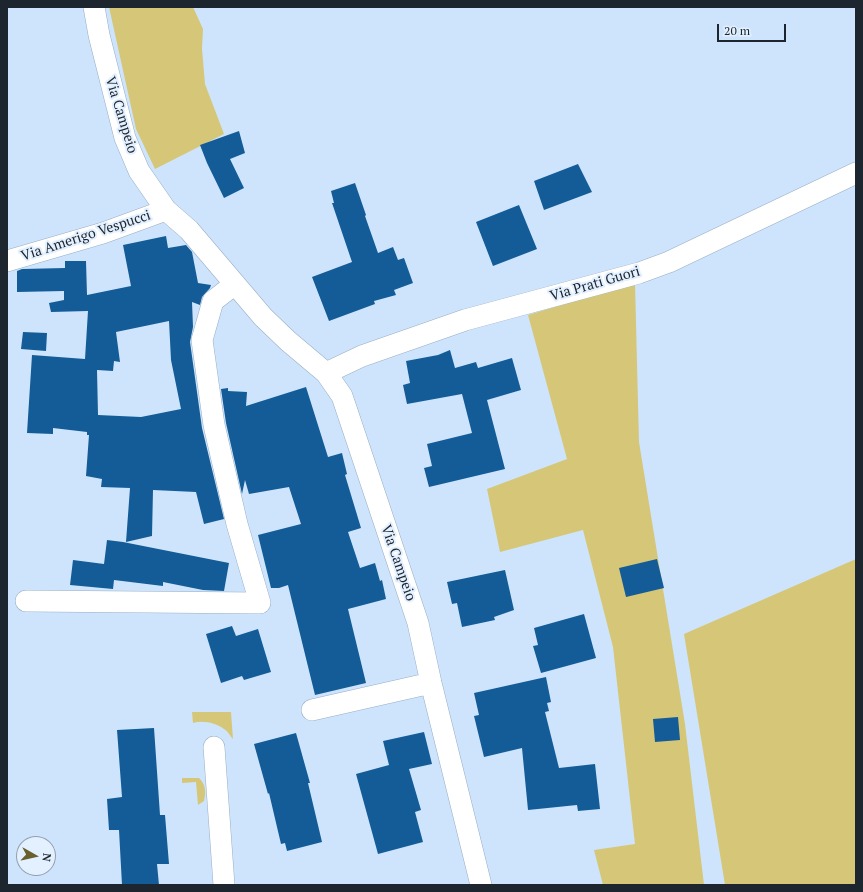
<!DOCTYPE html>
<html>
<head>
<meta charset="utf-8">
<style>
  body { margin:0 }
  #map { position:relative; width:863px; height:892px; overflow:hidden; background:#cee4fc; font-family:"PT Serif",serif }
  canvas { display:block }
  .frame { position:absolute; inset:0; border:8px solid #1d262e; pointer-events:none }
  .north { position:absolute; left:16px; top:836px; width:40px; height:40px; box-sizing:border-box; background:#e3f0ff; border:1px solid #949fab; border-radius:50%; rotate:98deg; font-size:11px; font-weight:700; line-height:16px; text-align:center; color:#1d262e }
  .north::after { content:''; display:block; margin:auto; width:14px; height:18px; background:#69602c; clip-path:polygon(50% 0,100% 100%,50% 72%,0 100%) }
  .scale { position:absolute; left:717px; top:24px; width:69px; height:18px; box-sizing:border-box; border:2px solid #1d262e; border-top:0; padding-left:5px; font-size:12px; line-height:14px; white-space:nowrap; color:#1d262e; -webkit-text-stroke:3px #e3f0ff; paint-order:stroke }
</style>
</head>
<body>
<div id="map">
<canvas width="863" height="892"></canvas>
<div class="frame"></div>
<div class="north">N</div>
<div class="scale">20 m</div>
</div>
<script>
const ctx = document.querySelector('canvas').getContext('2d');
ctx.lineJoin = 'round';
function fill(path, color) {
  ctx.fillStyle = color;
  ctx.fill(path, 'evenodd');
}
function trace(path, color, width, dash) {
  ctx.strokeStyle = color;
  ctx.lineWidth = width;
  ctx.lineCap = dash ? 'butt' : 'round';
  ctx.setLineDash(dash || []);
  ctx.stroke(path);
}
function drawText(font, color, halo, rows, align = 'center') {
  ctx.font = font + ' "PT Serif",serif';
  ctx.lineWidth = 4;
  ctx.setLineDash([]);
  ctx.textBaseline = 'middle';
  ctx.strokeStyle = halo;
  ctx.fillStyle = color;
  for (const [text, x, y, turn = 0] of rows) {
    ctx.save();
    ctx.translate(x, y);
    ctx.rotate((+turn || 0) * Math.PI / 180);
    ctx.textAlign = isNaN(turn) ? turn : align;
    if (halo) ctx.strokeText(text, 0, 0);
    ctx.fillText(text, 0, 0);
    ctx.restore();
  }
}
const green = new Path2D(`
  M 109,7 L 193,7 L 203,29 L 202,49 L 205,84 L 224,134 L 155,169 L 136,129 Z
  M 635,283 L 639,442 L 685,724 L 704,885 L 603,885 L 594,850 L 635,844 L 613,647 L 583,530 L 500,552 L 487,489 L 567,459 L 528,315 Z
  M 856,559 L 856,885 L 725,885 L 684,634 Z
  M 192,712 L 231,712 L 233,739 C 230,736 228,731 224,729 C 216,723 203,720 193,723 Z
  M 182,778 L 199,778 C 206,785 206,791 204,801 L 198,805 L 196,782 L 182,783 Z`);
const building = new Path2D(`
  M 239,131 L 245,153 L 230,159 L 244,188 L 224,198 L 207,163 L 200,145 Z
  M 578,164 L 592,192 L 544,210 L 534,181 Z
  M 355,183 L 366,215 L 365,216 L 378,253 L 393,247 L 398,260 L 404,258 L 413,283 L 394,290 L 396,295 L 374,301 L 375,304 L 329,321 L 312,277 L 352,262 L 332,203 L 334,203 L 331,191 Z
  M 519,205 L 537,249 L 493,266 L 476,222 Z
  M 166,236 L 168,248 L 186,245 L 192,252 L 198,283 L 211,285 L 210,288 L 202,297 L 200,305 L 192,302 L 193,327 L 190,342 L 202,428 L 224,519 L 204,524 L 196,492 L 153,490 L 152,536 L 126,542 L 130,488 L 101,487 L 102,479 L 86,476 L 89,435 L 87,435 L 87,432 L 53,428 L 53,434 L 27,433 L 32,355 L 85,359 L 88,311 L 51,312 L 49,303 L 64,300 L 64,291 L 17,292 L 17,271 L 22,269 L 65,268 L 65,261 L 86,261 L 87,295 L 131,286 L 123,245 ZM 169,321 L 171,360 L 181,409 L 141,417 L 98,415 L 97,370 L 113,371 L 114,361 L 120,362 L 116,332 Z
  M 23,332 L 47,333 L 46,351 L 21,349 Z
  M 450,350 L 455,368 L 476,362 L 478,368 L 512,358 L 521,390 L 487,400 L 505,469 L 429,487 L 424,468 L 432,466 L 427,444 L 472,433 L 462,394 L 407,404 L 403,385 L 410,383 L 406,361 L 438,355 Z
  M 306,387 L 328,457 L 342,453 L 347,474 L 345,475 L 361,528 L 348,532 L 360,568 L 375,563 L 380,581 L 382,580 L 386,599 L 348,609 L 366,683 L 315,695 L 288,585 L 279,588 L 271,588 L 258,535 L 301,524 L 289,487 L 249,494 L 245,480 L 242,494 L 226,423 L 221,389 L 228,388 L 228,391 L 247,392 L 246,406 Z
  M 107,540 L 123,542 L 229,563 L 224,591 L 203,590 L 163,582 L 163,586 L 114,580 L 113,589 L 70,585 L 73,560 L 104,564 Z
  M 657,559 L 664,588 L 626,597 L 619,568 Z
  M 505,570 L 514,610 L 494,617 L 495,620 L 462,627 L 457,603 L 452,604 L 447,582 Z
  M 584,614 L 596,658 L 541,673 L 533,646 L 538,645 L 534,628 Z
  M 232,626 L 236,636 L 258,629 L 271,672 L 244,680 L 242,676 L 221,683 L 206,634 Z
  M 546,677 L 551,702 L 547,703 L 549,711 L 545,712 L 559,768 L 595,764 L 600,809 L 578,811 L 577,805 L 528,810 L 522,748 L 484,757 L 474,716 L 479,715 L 474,693 Z
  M 678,717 L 680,740 L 655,742 L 653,719 Z
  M 154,728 L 160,815 L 165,815 L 169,864 L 157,864 L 159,885 L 122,885 L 119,830 L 109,830 L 107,799 L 122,797 L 117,730 Z
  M 424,732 L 432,764 L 409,769 L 421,810 L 415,812 L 423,842 L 378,854 L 356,774 L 389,765 L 383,741 Z
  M 296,733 L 310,783 L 308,783 L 322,842 L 287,851 L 285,843 L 281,844 L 269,793 L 268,794 L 254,744 Z`);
const minor = new Path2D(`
  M 94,7 L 99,35 L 125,138 L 139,171 L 166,210 L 189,230 L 263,317 L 288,341 L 326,373 L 342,396 L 418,623 L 431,683 L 481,885
  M 7,261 L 103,233 L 166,210
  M 326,373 L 362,356 L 465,320 L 639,273 L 669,262 L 856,173
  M 26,601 L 260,603 L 237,524 L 214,425 L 202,340 L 213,301 L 235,284
  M 312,710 L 431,683
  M 214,747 L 224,885`);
const streetNames = [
  ["Via Campeio",121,115,73],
  ["Via Amerigo Vespucci",86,236,-18],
  ["Via Prati Guori",595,284,-16],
  ["Via Campeio",398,563,71]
];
fill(green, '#d5c777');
fill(building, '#135c98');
trace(minor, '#98aec4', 22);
trace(minor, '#fff', 21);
drawText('14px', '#1d262e', '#e3f0ff', streetNames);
</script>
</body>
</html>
